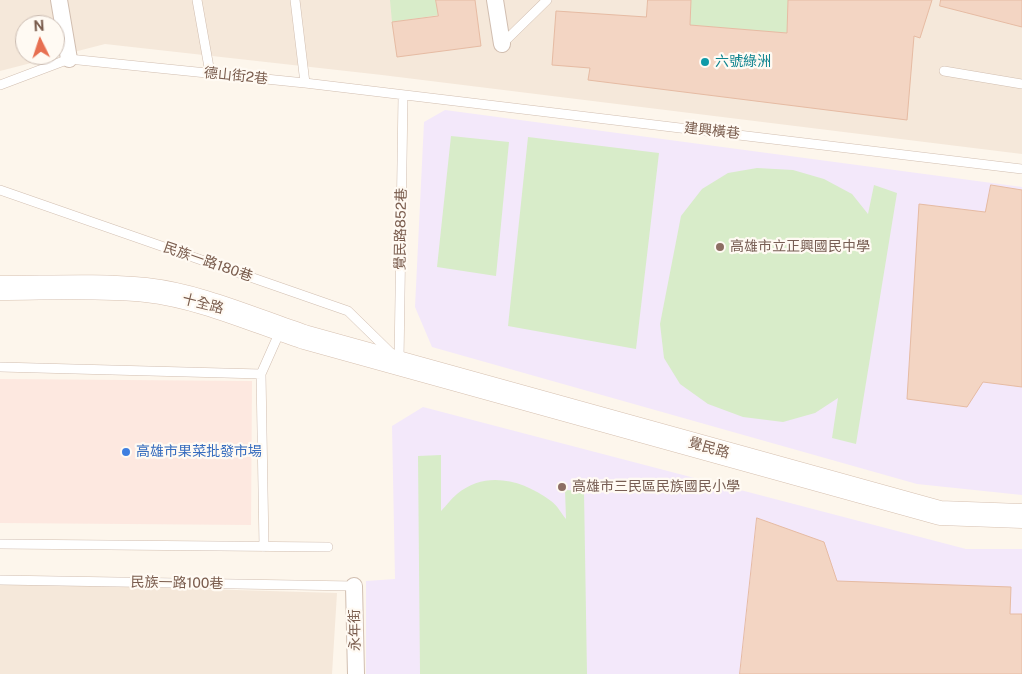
<!DOCTYPE html>
<html>
<head>
<meta charset="utf-8">
<style>
  body { margin:0 }
  #map { position:relative; width:1022px; height:674px; overflow:hidden; background:#fdf6ec; font-family:"Public Sans",sans-serif }
  canvas { display:block }
  .north { position:absolute; left:15px; top:15px; width:50px; height:50px; box-sizing:border-box; background:#fffaf3; border:1px solid #cabbb1; border-radius:50%; rotate:356deg; font-size:14px; font-weight:700; line-height:20px; text-align:center; color:#7a5c4d }
  .north::after { content:''; display:block; margin:auto; width:18px; height:22px; background:#e76f51; clip-path:polygon(50% 0,100% 100%,50% 72%,0 100%) }
</style>
</head>
<body>
<div id="map">
<canvas width="1022" height="674"></canvas>
<div class="north">N</div>
</div>
<script>
const ctx = document.querySelector('canvas').getContext('2d');
ctx.lineJoin = 'round';
function fill(path, color) {
  ctx.fillStyle = color;
  ctx.fill(path, 'evenodd');
}
function trace(path, color, width, dash) {
  ctx.strokeStyle = color;
  ctx.lineWidth = width;
  ctx.lineCap = dash ? 'butt' : 'round';
  ctx.setLineDash(dash || []);
  ctx.stroke(path);
}
function drawText(font, color, halo, rows, align = 'center') {
  ctx.font = font + ' "Public Sans","Noto Sans TC",sans-serif';
  ctx.lineWidth = 4.5;
  ctx.setLineDash([]);
  ctx.textBaseline = 'middle';
  ctx.strokeStyle = halo;
  ctx.fillStyle = color;
  for (const [text, x, y, turn = 0] of rows) {
    ctx.save();
    ctx.translate(x, y);
    ctx.rotate((+turn || 0) * Math.PI / 180);
    ctx.textAlign = isNaN(turn) ? turn : align;
    if (halo) ctx.strokeText(text, 0, 0);
    ctx.fillText(text, 0, 0);
    ctx.restore();
  }
}
const residential = new Path2D(`
  M 0,0 L 1022,0 L 1022,154 L 382,75 L 105,44 L 0,71 ZM 25,25 L 55,25 L 55,55 L 25,55 Z
  M 0,583 L 337,593 L 332,674 L 0,674 Z`);
const commercial = new Path2D(`
  M 0,379 L 252,381 L 251,525 L 0,523 Z`);
const education = new Path2D(`
  M 445,110 L 1022,187 L 1022,495 L 917,484 L 432,347 L 415,307 L 424,122 Z
  M 423,407 L 966,549 L 1022,549 L 1022,674 L 366,674 L 366,581 L 395,579 L 392,426 Z`);
const green = new Path2D(`
  M 390,0 L 436,0 L 439,15 L 392,22 Z
  M 691,0 L 788,0 L 787,33 L 690,25 Z
  M 451,136 L 509,142 L 496,276 L 437,267 Z
  M 528,137 L 659,153 L 636,349 L 508,326 Z
  M 757,168 L 793,170 L 824,179 L 852,194 L 868,214 L 874,185 L 897,193 L 856,444 L 832,438 L 838,398 L 815,413 L 783,422 L 743,417 L 708,404 L 680,384 L 664,358 L 660,324 L 681,216 L 702,189 L 728,173 Z
  M 441,455 L 441,511 C 446,506 451,499 457,494 C 486,470 523,480 551,501 C 557,505 561,513 566,519 L 565,490 L 584,491 L 587,674 L 420,674 L 418,456 Z`);
const building = new Path2D(`
  M 436,0 L 475,0 L 481,46 L 397,57 L 392,22 L 438,16 Z
  M 648,0 L 691,0 L 690,25 L 787,33 L 788,0 L 932,0 L 920,38 L 914,36 L 907,120 L 588,80 L 590,68 L 552,65 L 556,11 L 646,17 Z
  M 941,0 L 1022,0 L 1022,27 L 940,6 Z
  M 991,185 L 1022,190 L 1022,387 L 983,382 L 967,407 L 907,399 L 919,204 L 985,212 Z
  M 757,518 L 824,542 L 837,581 L 1011,587 L 1010,614 L 1022,614 L 1022,674 L 740,674 Z`);
const lane = new Path2D(`
  M 197,0 L 210,73
  M 295,0 L 305,83
  M 502,44 L 547,0
  M 944,71 L 1022,84
  M 0,85 L 69,59 L 305,83 L 1022,169
  M 0,190 L 348,311 L 392,354
  M 399,361 L 403,96
  M 0,367 L 261,374
  M 0,544 L 328,547
  M 264,547 L 261,374 L 281,329
  M 0,580 L 354,586`);
const street = new Path2D(`
  M 59,0 L 69,59
  M 495,0 L 502,44
  M 354,586 L 356,674`);
const secondary = new Path2D(`
  M 0,288 C 48,288 98,285 146,290 C 200,296 253,320 304,337 L 940,513 L 1022,516`);
const markers = [
  [705,62,5,"#0f9aa8"],
  [720,247,5,"#8d6e63"],
  [126,452,5,"#3f7fe0"],
  [562,487,5,"#8d6e63"]
];
const cultureNames = [
  ["六號綠洲",715,62]
];
const streetNames = [
  ["德山街2巷",236,76,6],
  ["建興橫巷",712,131,6],
  ["覺民路852巷",401,229,-89],
  ["民族一路180巷",208,262,19],
  ["十全路",203,304,14],
  ["覺民路",709,448,16],
  ["民族一路100巷",177,583,1],
  ["永年街",355,630,-91]
];
const educationNames = [
  ["高雄市立正興國民中學",730,247],
  ["高雄市三民區民族國民小學",572,487]
];
const shopNames = [
  ["高雄市果菜批發市場",136,452]
];
fill(residential, '#f5e8da');
fill(commercial, '#fde8e0');
fill(education, '#f3e8fa');
fill(green, '#d8ecc9');
fill(building, '#f3d5c3');
trace(building, '#e6bba3', 1);
trace(lane, '#d1beb0', 10);
trace(street, '#d1beb0', 18);
trace(secondary, '#d6c0b0', 25);
trace(lane, '#fff', 9);
trace(street, '#fff', 16);
trace(secondary, '#fff', 24);
for (const [x, y, r, color] of markers) {
  const dot = new Path2D();
  dot.arc(x, y, r, 0, 2 * Math.PI);
  ctx.fillStyle = color;
  ctx.fill(dot);
  trace(dot, '#fffaf3', 2);
}
drawText('14px', '#0d838f', '#fffaf3', cultureNames, 'left');
drawText('14px', '#7a5c4d', '#fffaf3', streetNames);
drawText('14px', '#785e54', '#fffaf3', educationNames, 'left');
drawText('14px', '#366cbe', '#fffaf3', shopNames, 'left');
</script>
</body>
</html>
